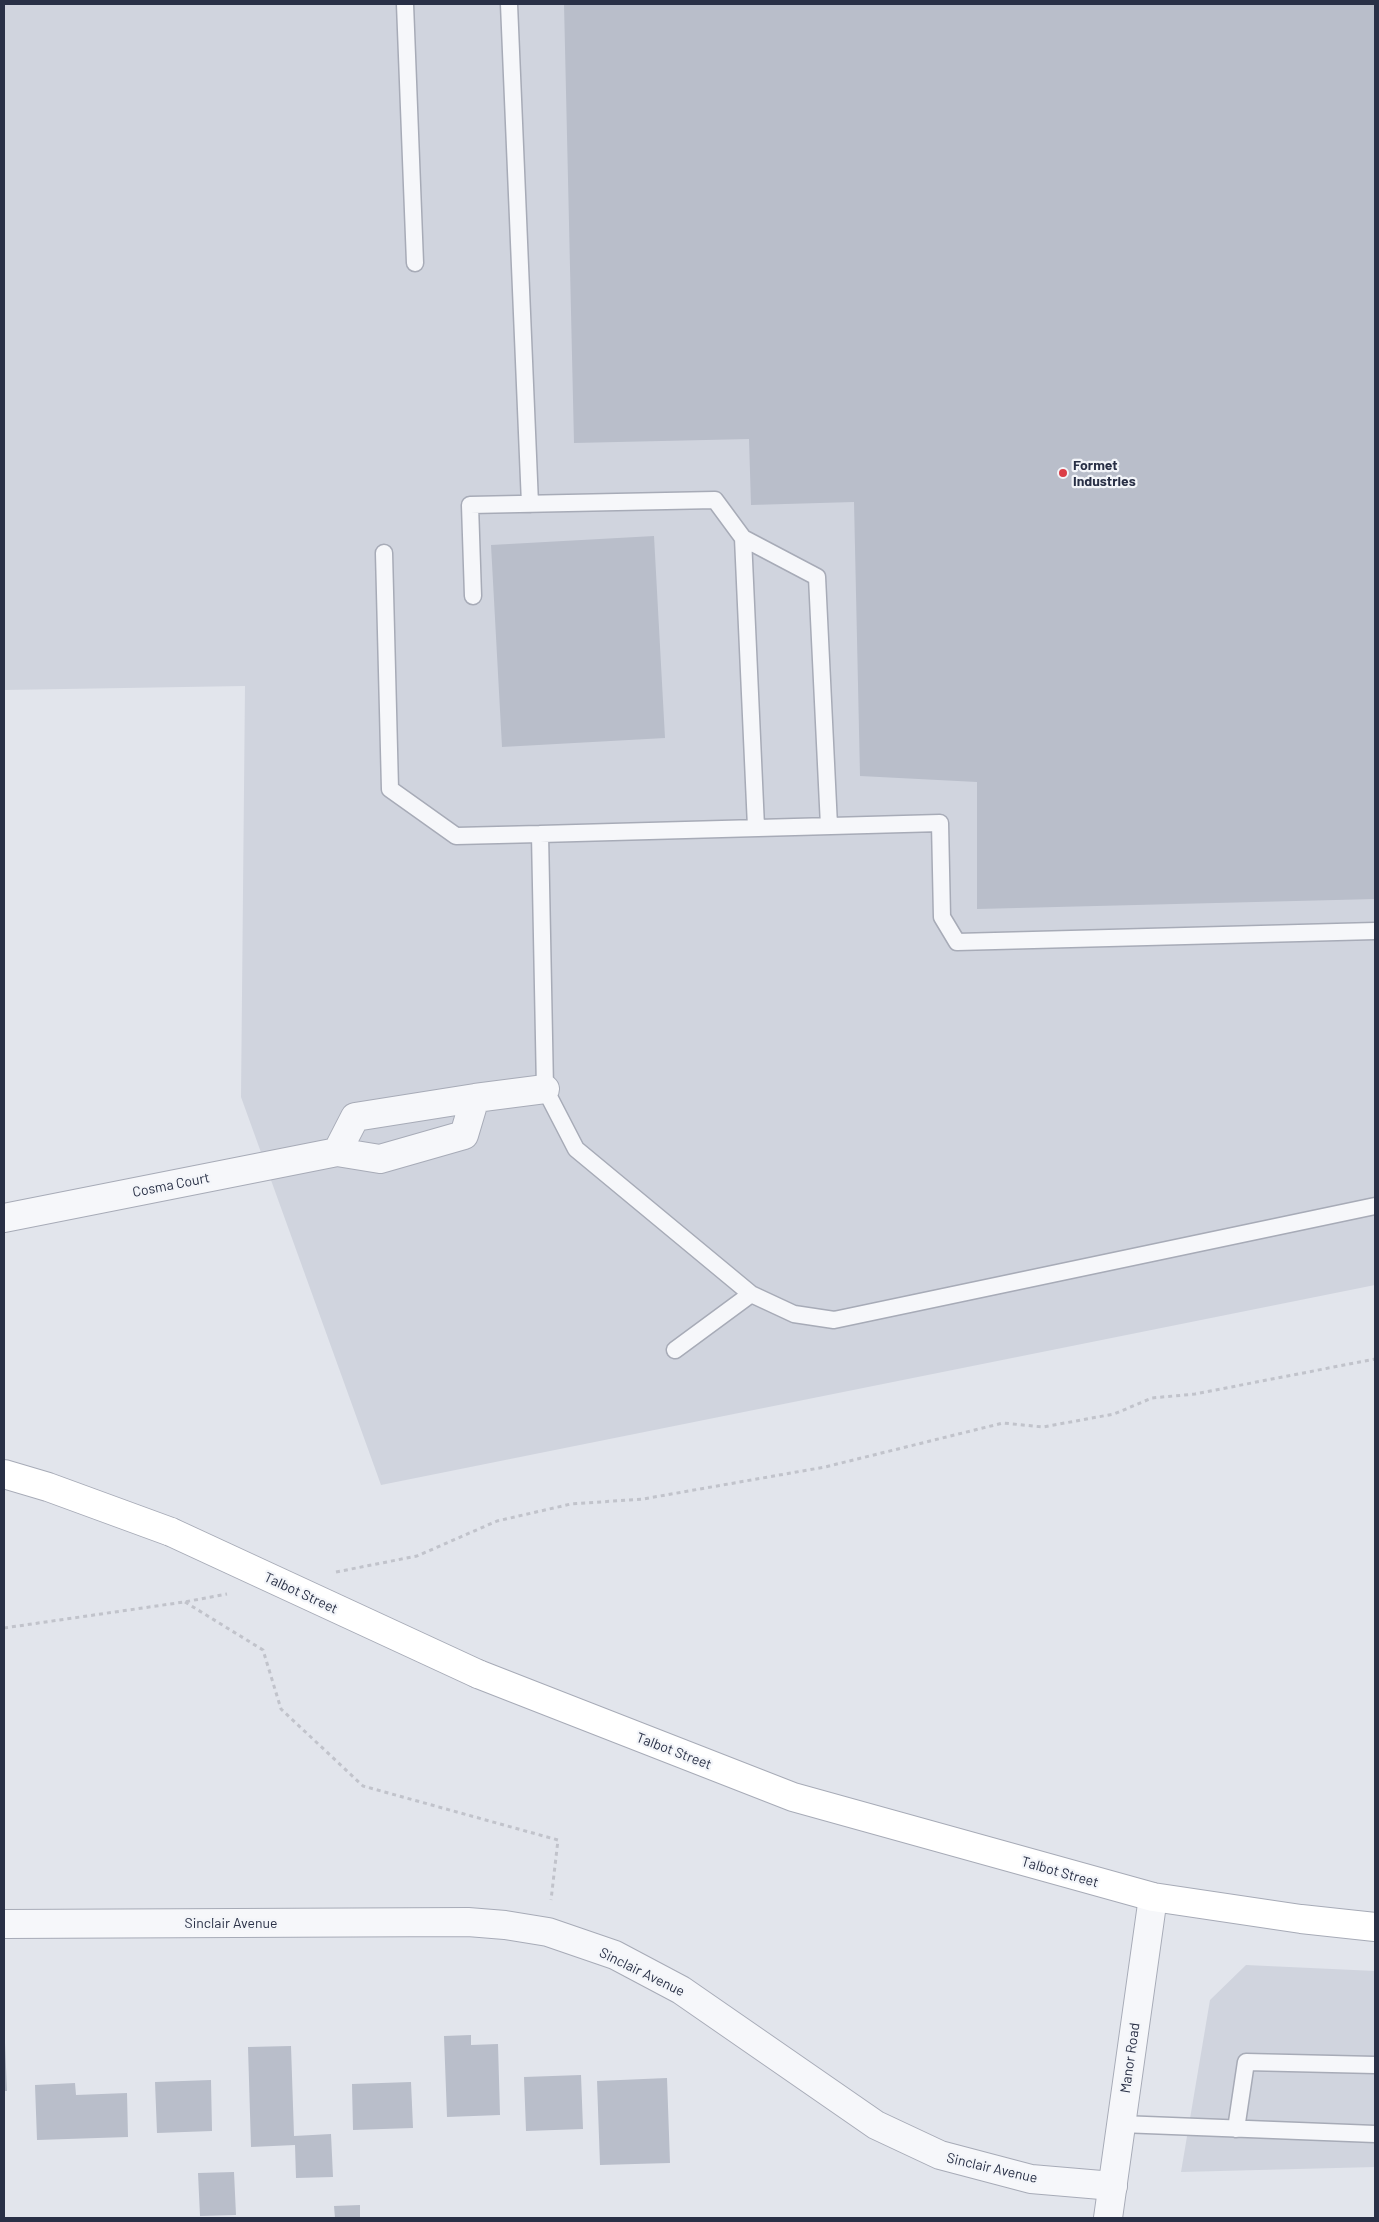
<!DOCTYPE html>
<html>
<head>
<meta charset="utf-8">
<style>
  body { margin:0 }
  #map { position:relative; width:1379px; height:2222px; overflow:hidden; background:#e2e5ec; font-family:Barlow,sans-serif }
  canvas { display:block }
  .frame { position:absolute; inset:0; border:5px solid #293046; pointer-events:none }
</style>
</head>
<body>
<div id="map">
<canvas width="1379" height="2222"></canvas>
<div class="frame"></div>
</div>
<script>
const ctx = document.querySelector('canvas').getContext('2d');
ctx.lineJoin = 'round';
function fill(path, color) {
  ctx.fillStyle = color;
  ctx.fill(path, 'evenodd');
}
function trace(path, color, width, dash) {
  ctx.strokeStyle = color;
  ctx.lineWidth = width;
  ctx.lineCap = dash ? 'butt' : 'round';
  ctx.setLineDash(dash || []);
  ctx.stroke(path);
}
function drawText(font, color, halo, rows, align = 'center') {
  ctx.font = font + ' Barlow,sans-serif';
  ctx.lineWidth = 4.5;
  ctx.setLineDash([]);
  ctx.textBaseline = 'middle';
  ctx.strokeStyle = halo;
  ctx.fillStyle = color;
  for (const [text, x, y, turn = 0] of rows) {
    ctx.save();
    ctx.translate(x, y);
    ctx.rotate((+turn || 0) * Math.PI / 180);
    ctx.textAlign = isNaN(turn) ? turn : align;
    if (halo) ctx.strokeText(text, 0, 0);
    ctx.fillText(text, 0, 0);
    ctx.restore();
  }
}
const built = new Path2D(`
  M 4,4 L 1375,4 L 1375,1285 L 381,1485 L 241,1097 L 245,686 L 4,690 Z
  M 1246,1965 L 1375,1971 L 1375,2167 L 1181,2172 L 1210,2000 Z`);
const building = new Path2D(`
  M 564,4 L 1375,4 L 1375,899 L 977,909 L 977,782 L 860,776 L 854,502 L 751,505 L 749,439 L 574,443 Z
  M 654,536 L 665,738 L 502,747 L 491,545 Z
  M 471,2035 L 471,2045 L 498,2044 L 500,2115 L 447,2117 L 444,2036 Z
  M 4,2043 L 5,2043 L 7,2091 L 4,2091 Z
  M 291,2046 L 294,2136 L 331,2134 L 333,2177 L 296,2178 L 295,2145 L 251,2147 L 248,2047 Z
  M 581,2075 L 583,2129 L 526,2131 L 524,2077 Z
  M 667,2078 L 670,2163 L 600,2165 L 597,2081 Z
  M 211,2080 L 212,2131 L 157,2133 L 155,2082 Z
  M 411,2082 L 413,2128 L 353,2130 L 352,2084 Z
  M 75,2083 L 76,2095 L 127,2093 L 128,2137 L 37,2140 L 35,2085 Z
  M 234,2172 L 236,2215 L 200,2216 L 198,2173 Z
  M 360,2205 L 360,2218 L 335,2218 L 334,2206 Z`);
const path = new Path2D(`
  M 336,1572 L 417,1556 L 497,1521 L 571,1504 L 643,1499 L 825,1467 L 1003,1423 L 1043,1427 L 1114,1414 L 1152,1398 L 1195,1394 L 1375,1359
  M 185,1602 L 263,1650 L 281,1709 L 363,1786 L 558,1840 L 551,1900
  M 4,1628 L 184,1602 L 227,1594`);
const service = new Path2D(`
  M 405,4 L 415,263
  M 509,4 L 530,504
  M 743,538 L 817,577 L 829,826
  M 384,553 L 390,789 L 456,836 L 540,834
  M 473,596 L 470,505 L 715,500 L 743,538 L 756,827
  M 1375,931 L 957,942 L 942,917 L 940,823 L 540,834 L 545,1089 L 576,1149 L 751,1294 L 794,1314 L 834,1320 L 1375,1206
  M 675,1350 L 751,1294
  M 1121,2124 L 1375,2134
  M 1236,2129 L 1246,2062 L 1375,2065`);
const minor = new Path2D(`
  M 337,1152 L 355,1117 L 475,1098 L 545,1089
  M 4,1218 L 337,1152 L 380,1159 L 464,1135 L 475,1098
  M 4,1924 L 468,1922 L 505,1925 L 548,1932 L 615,1955 L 681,1990 L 876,2125 L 940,2155 L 1031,2179 L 1113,2186`);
const tertiary = new Path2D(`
  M 1108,2218 L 1153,1897`);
const secondary = new Path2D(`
  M 4,1474 L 48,1487 L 171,1532
  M 478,1674 L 793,1797 L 1153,1897 L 1301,1919 L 1375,1927`);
const secondaryBridge = new Path2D(`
  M 171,1532 L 478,1674`);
const markers = [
  [1063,473,5,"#db3e47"]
];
const poiNames = [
  ["Formet",1073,465],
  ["Industries",1073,481]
];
const streetNames = [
  ["Cosma Court",171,1185,-11],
  ["Talbot Street",301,1593,25],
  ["Talbot Street",674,1751,21],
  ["Talbot Street",1060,1872,16],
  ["Sinclair Avenue",231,1923],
  ["Sinclair Avenue",642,1972,26],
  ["Manor Road",1130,2058,-82],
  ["Sinclair Avenue",992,2168,13]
];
fill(built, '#d0d4de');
fill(building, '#b9beca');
trace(service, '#a7abb7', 19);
trace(minor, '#a7abb7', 30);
trace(tertiary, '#a7abb7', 30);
trace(secondary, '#a7abb7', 30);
trace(path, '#c1c3cb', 3, [4, 4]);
trace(service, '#f6f7fa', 16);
trace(minor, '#f6f7fa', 28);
trace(tertiary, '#f6f7fa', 28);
trace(secondary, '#fff', 28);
trace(secondaryBridge, '#a7abb7', 30, []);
trace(secondaryBridge, '#fff', 28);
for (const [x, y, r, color] of markers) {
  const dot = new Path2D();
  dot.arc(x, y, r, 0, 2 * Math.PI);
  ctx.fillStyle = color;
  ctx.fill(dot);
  trace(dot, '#f3f5f9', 2);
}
drawText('bold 14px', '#293046', '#f3f5f9', poiNames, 'left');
drawText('14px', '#293046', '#f3f5f9', streetNames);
</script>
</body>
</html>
